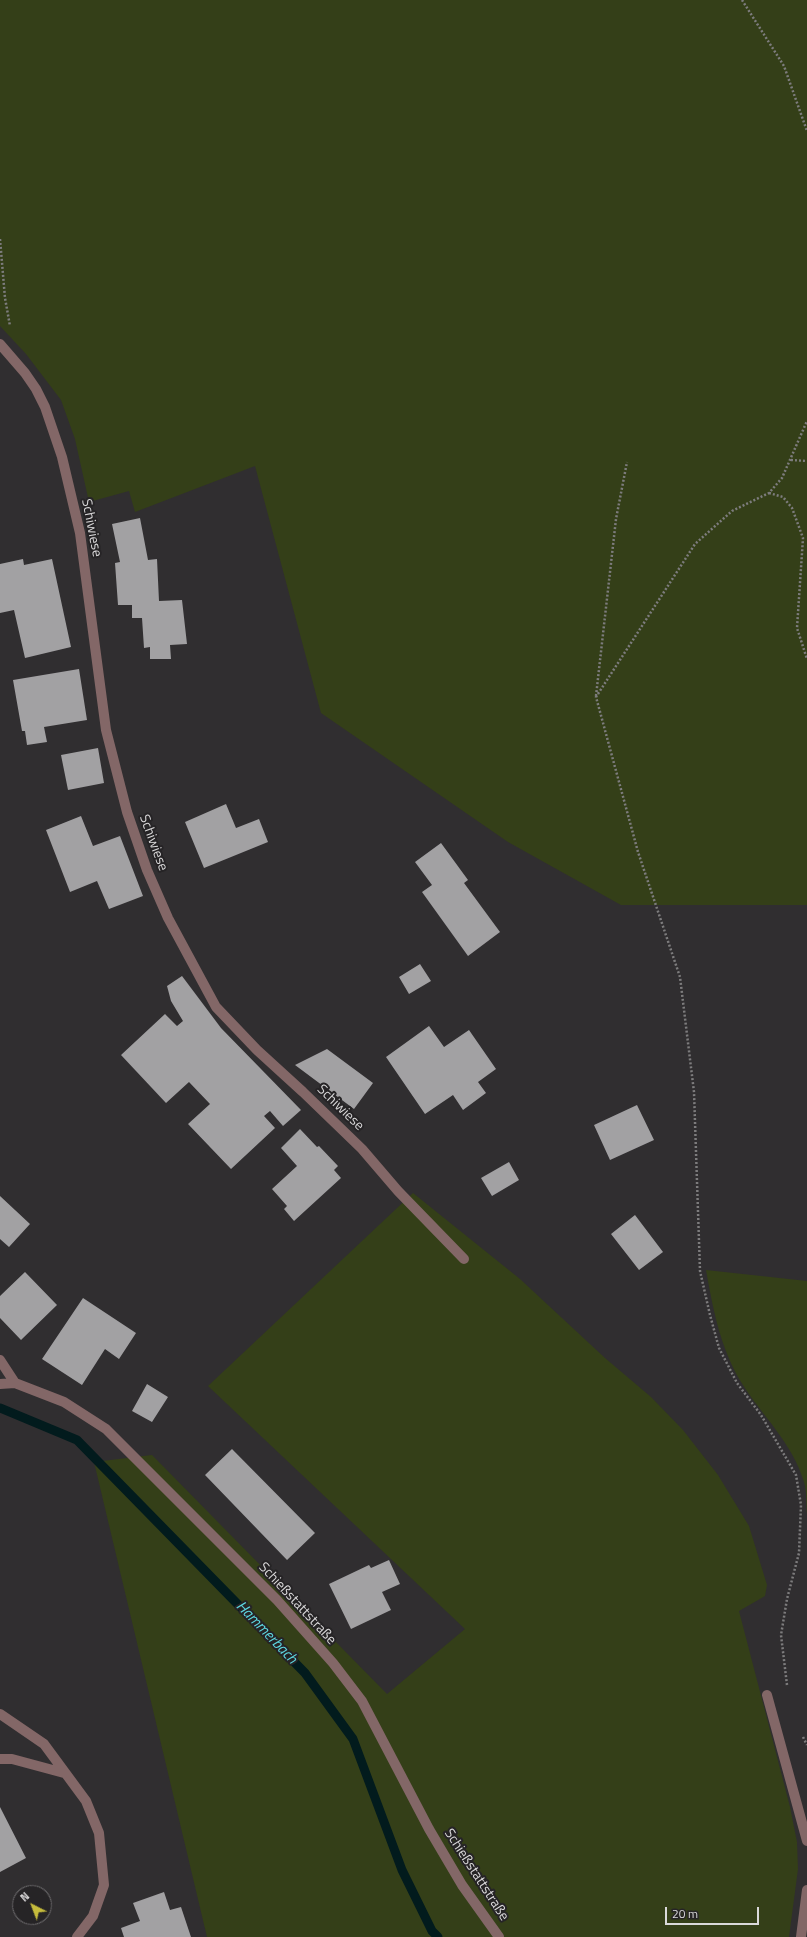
<!DOCTYPE html>
<html>
<head>
<meta charset="utf-8">
<style>
  body { margin:0 }
  #map { position:relative; width:807px; height:1937px; overflow:hidden; background:#302e30; font-family:"Titillium Web",sans-serif }
  canvas { display:block }
  .north { position:absolute; left:12px; top:1885px; width:40px; height:40px; box-sizing:border-box; background:#262426; border:1px solid #6e6c6e; border-radius:50%; rotate:318deg; font-size:11px; font-weight:700; line-height:16px; text-align:center; color:#dad9da }
  .north::after { content:''; display:block; margin:auto; width:14px; height:18px; background:#c6bc3c; clip-path:polygon(50% 0,100% 100%,50% 72%,0 100%) }
  .scale { position:absolute; left:665px; top:1907px; width:94px; height:18px; box-sizing:border-box; border:2px solid #dad9da; border-top:0; padding-left:5px; font-size:12px; line-height:14px; white-space:nowrap; color:#dad9da; -webkit-text-stroke:3px #262426; paint-order:stroke }
</style>
</head>
<body>
<div id="map">
<canvas width="807" height="1937"></canvas>
<div class="north">N</div>
<div class="scale">20 m</div>
</div>
<script>
const ctx = document.querySelector('canvas').getContext('2d');
ctx.lineJoin = 'round';
function fill(path, color) {
  ctx.fillStyle = color;
  ctx.fill(path, 'evenodd');
}
function trace(path, color, width, dash) {
  ctx.strokeStyle = color;
  ctx.lineWidth = width;
  ctx.lineCap = dash ? 'butt' : 'round';
  ctx.setLineDash(dash || []);
  ctx.stroke(path);
}
function drawText(font, color, halo, rows, align = 'center') {
  ctx.font = font + ' "Titillium Web",sans-serif';
  ctx.lineWidth = 4;
  ctx.setLineDash([]);
  ctx.textBaseline = 'middle';
  ctx.strokeStyle = halo;
  ctx.fillStyle = color;
  for (const [text, x, y, turn = 0] of rows) {
    ctx.save();
    ctx.translate(x, y);
    ctx.rotate((+turn || 0) * Math.PI / 180);
    ctx.textAlign = isNaN(turn) ? turn : align;
    if (halo) ctx.strokeText(text, 0, 0);
    ctx.fillText(text, 0, 0);
    ctx.restore();
  }
}
const green = new Path2D(`
  M 0,0 L 807,0 L 807,905 L 621,905 L 508,842 L 321,713 L 255,466 L 135,512 L 129,491 L 89,502 L 75,439 L 61,400 L 26,354 L 0,326 Z
  M 413,1193 L 520,1279 L 605,1358 L 651,1397 L 683,1430 L 718,1475 L 749,1526 L 767,1585 L 765,1596 L 739,1611 L 790,1807 L 797,1842 L 798,1869 L 789,1937 L 207,1937 L 94,1462 L 152,1455 L 387,1694 L 465,1629 L 208,1386 Z
  M 706,1270 L 807,1281 L 807,1515 C 806,1505 807,1492 804,1482 C 792,1442 762,1416 741,1382 C 720,1347 713,1309 706,1270 Z`);
const stream = new Path2D(`
  M 0,1408 L 77,1440 L 305,1673 L 353,1739 L 402,1870 L 432,1931 L 438,1937`);
const building = new Path2D(`
  M 140,518 L 148,560 L 157,559 L 159,601 L 182,600 L 187,644 L 170,645 L 171,659 L 150,659 L 150,647 L 144,648 L 142,618 L 132,618 L 132,605 L 118,605 L 115,563 L 120,562 L 112,524 Z
  M 23,559 L 24,565 L 52,559 L 71,647 L 25,658 L 14,610 L 0,613 L 0,564 Z
  M 79,669 L 87,720 L 44,727 L 47,742 L 27,745 L 25,731 L 22,731 L 13,680 Z
  M 98,748 L 104,783 L 68,790 L 61,755 Z
  M 226,804 L 236,828 L 259,819 L 268,842 L 204,868 L 185,822 Z
  M 81,816 L 93,846 L 120,836 L 143,896 L 109,909 L 97,881 L 70,892 L 46,830 Z
  M 441,843 L 468,880 L 464,883 L 500,932 L 468,956 L 422,892 L 432,885 L 415,862 Z
  M 420,964 L 431,981 L 409,994 L 399,977 Z
  M 182,976 L 221,1028 L 301,1110 L 283,1126 L 270,1111 L 264,1116 L 275,1128 L 231,1169 L 188,1124 L 210,1104 L 189,1082 L 166,1103 L 121,1055 L 165,1014 L 177,1026 L 183,1021 L 171,1001 L 167,986 Z
  M 429,1026 L 444,1047 L 469,1030 L 496,1069 L 478,1082 L 486,1093 L 463,1110 L 453,1095 L 425,1114 L 386,1057 Z
  M 327,1049 L 373,1083 L 354,1109 L 295,1065 Z
  M 637,1105 L 654,1140 L 610,1160 L 594,1125 Z
  M 300,1129 L 317,1147 L 319,1146 L 338,1166 L 334,1170 L 341,1178 L 294,1221 L 284,1209 L 287,1206 L 272,1189 L 297,1166 L 281,1148 Z
  M 509,1162 L 519,1180 L 492,1196 L 481,1178 Z
  M 0,1196 L 30,1224 L 9,1247 L 0,1239 Z
  M 635,1215 L 663,1252 L 639,1270 L 611,1234 Z
  M 25,1272 L 57,1305 L 21,1340 L 0,1318 L 0,1296 Z
  M 83,1298 L 136,1333 L 119,1359 L 105,1349 L 82,1385 L 42,1359 Z
  M 147,1384 L 168,1397 L 152,1422 L 132,1411 Z
  M 232,1449 L 315,1533 L 287,1560 L 205,1475 Z
  M 389,1560 L 400,1584 L 382,1592 L 391,1610 L 351,1629 L 329,1584 L 369,1565 L 371,1568 Z
  M 0,1807 L 26,1858 L 0,1872 Z
  M 164,1892 L 170,1910 L 181,1907 L 191,1937 L 124,1937 L 121,1928 L 140,1921 L 133,1903 Z`);
const path = new Path2D(`
  M 742,0 L 784,66 L 807,131
  M 0,239 L 5,298 L 10,326
  M 791,460 L 807,461
  M 769,493 L 783,497 L 792,508 L 803,538 L 797,628 L 807,659
  M 596,696 L 616,519 L 627,462
  M 787,1685 L 781,1635 L 787,1599 L 799,1553 L 801,1505 L 796,1475 L 761,1415 L 737,1383 L 719,1348 L 710,1315 L 700,1271 L 694,1092 L 680,977 L 638,852 L 596,697 L 695,544 L 732,511 L 769,493 L 782,478 L 807,421
  M 803,1737 L 807,1745`);
const minor = new Path2D(`
  M 0,344 L 25,373 L 36,389 L 45,407 L 62,457 L 80,533 L 106,730 L 127,812 L 147,870 L 168,918 L 216,1007 L 257,1050 L 303,1092 L 362,1149 L 398,1191 L 464,1259
  M 0,1360 L 15,1383 L 64,1402 L 106,1429 L 277,1600 L 333,1663 L 362,1701 L 429,1829 L 462,1885 L 499,1937
  M 0,1384 L 15,1383
  M 767,1695 L 807,1841
  M 0,1714 L 44,1744 L 86,1801 L 99,1833 L 104,1885 L 93,1916 L 77,1937
  M 0,1759 L 12,1759 L 64,1773
  M 801,1937 L 807,1890`);
const streetNames = [
  ["Schiwiese",91,528,79],
  ["Schiwiese",153,843,70],
  ["Schiwiese",340,1108,44],
  ["Schießstattstraße",297,1604,47],
  ["Schießstattstraße",476,1875,57]
];
const waterNames = [
  ["Hammerbach",266,1633,46]
];
fill(green, '#343f18');
trace(stream, '#021b1d', 9);
fill(building, '#a2a1a3');
trace(path, '#7d7c7d', 2.5, [2, 2]);
trace(minor, '#836767', 10);
drawText('14px', '#dad9da', '#262426', streetNames);
drawText('italic 15px', '#5dd7e0', '#262426', waterNames);
</script>
</body>
</html>
